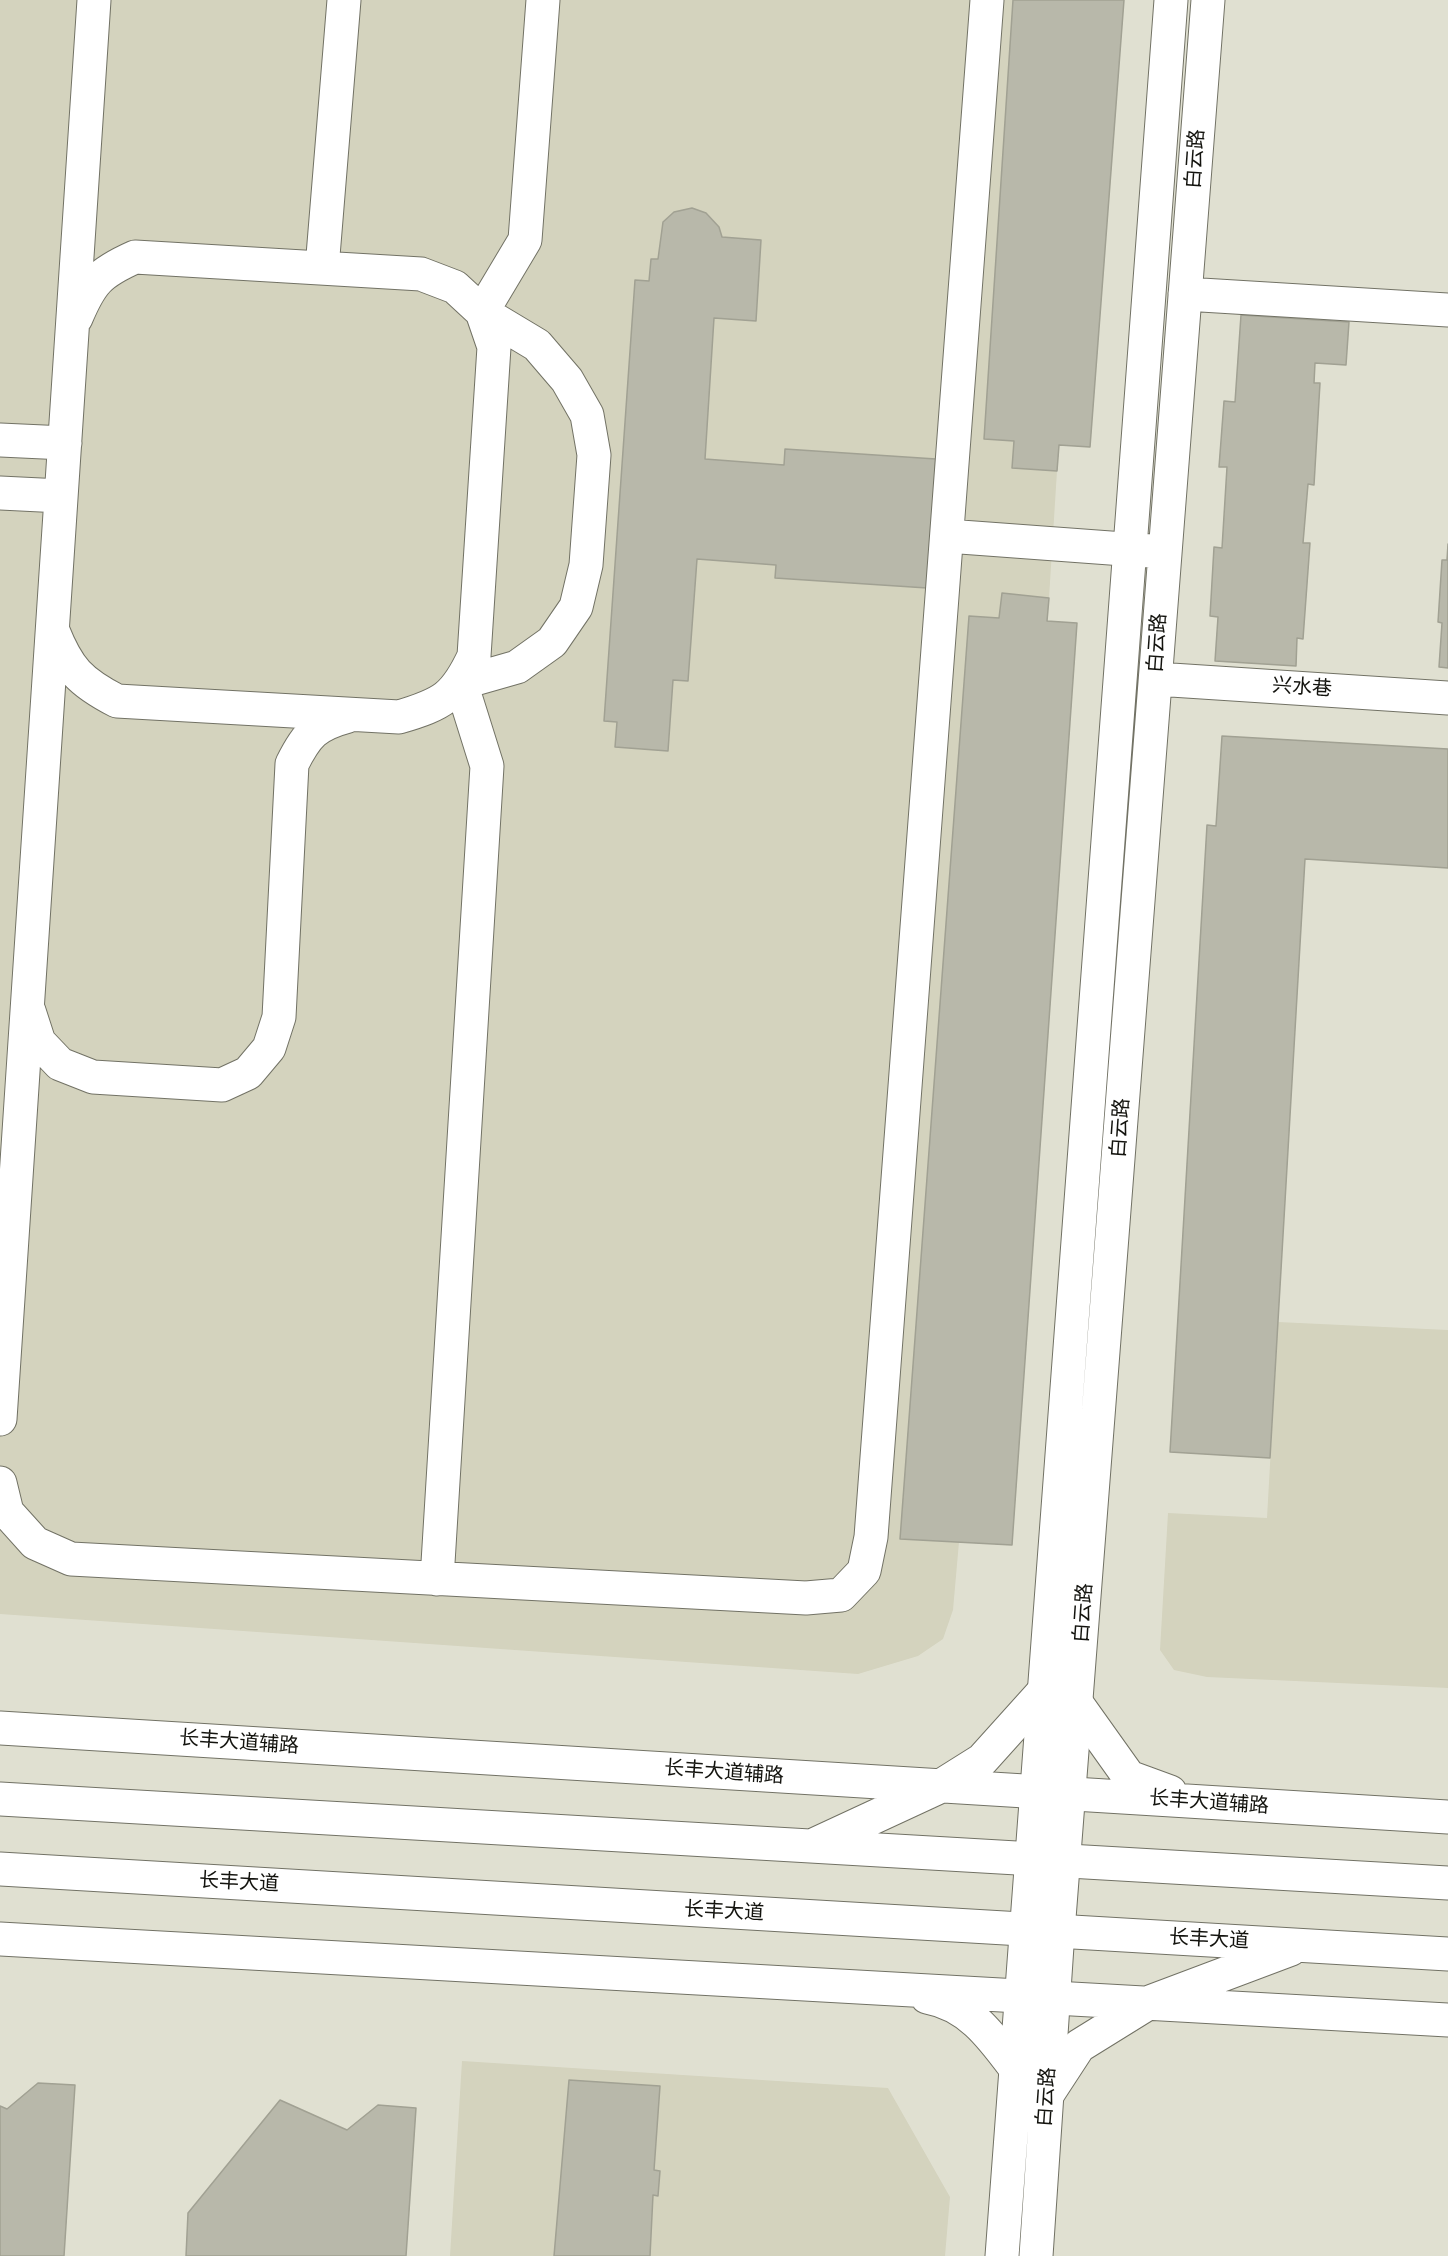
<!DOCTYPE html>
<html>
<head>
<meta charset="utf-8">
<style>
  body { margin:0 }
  canvas { display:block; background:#e0e0d1 }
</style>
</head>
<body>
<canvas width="1448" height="2256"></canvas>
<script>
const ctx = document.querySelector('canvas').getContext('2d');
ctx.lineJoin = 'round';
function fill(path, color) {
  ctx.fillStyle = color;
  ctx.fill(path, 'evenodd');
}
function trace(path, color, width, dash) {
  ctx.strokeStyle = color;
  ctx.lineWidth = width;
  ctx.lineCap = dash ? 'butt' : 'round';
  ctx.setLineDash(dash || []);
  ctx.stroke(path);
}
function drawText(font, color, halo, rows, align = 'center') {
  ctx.font = font + ' "Varela Round","Noto Sans SC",sans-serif';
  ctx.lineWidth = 5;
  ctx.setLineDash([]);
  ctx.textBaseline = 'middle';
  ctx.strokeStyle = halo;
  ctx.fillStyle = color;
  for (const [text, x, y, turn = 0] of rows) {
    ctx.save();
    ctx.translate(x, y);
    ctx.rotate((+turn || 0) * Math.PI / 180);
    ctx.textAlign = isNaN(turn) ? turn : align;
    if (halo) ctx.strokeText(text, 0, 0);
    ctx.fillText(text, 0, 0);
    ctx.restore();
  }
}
const built = new Path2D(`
  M 0,0 L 1013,0 L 984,439 L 1014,441 L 1013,468 L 1057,471 L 1049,598 L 1002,593 L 999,618 L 969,616 L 900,1538 L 959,1542 L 953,1610 L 943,1639 L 918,1656 L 858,1674 L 0,1614 Z
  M 1278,1322 L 1448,1330 L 1448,1688 L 1207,1677 L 1174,1670 L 1160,1650 L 1168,1513 L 1267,1518 Z
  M 462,2061 L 888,2088 L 950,2197 L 945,2256 L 450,2256 Z`);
const building = new Path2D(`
  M 1013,0 L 1124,0 L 1090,447 L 1059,445 L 1057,471 L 1012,468 L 1014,441 L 984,439 Z
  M 692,208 L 706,213 L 719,227 L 722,237 L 761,240 L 756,321 L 714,318 L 705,459 L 784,465 L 785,449 L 936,459 L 927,588 L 775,578 L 776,565 L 697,559 L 688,681 L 673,680 L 668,751 L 615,747 L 617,722 L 604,721 L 635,280 L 649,281 L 651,259 L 658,259 L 663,222 L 674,212 Z
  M 1241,315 L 1349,322 L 1346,365 L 1315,363 L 1314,383 L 1320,383 L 1314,485 L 1308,484 L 1303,543 L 1310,543 L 1303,639 L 1297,638 L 1296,666 L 1215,661 L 1218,617 L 1210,616 L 1214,547 L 1222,548 L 1227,467 L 1219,467 L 1224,401 L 1235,402 Z
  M 1448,544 L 1448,668 L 1439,667 L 1442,623 L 1438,622 L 1442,560 L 1447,560 Z
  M 1002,593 L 1049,598 L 1047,621 L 1077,623 L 1012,1545 L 900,1539 L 969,616 L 999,618 Z
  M 1222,736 L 1448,749 L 1448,868 L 1305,859 L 1270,1458 L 1170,1452 L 1207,825 L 1216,826 Z
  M 569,2080 L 660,2086 L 654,2170 L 660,2171 L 658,2196 L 653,2195 L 650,2256 L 554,2256 Z
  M 38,2083 L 75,2085 L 64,2256 L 0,2256 L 0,2106 L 7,2109 Z
  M 280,2100 L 347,2130 L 378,2105 L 416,2108 L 406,2256 L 186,2256 L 188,2213 Z`);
const minor = new Path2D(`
  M 322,268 L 344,0
  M 1185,294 L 1448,310
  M 0,440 L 65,443
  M 0,493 L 61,496
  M 947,536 L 1151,551
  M 53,631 C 68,669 80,682 117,701 L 399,717 C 443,704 455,697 474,656 L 494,347 L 482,312 L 455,287 L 421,274 L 135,257 C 99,273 91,282 76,318
  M 1156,679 L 1448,698
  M 29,1011 L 39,1042 L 60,1064 L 93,1077 L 222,1085 L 248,1073 L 269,1048 L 279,1017 L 292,764 C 307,734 315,725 348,716
  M 0,1419 L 94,0
  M 0,1483 L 7,1512 L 35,1543 L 71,1559 L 806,1598 L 841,1595 L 864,1571 L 871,1537 L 987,0
  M 437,1579 L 487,766 L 461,683 L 517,667 L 552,642 L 576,607 L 586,565 L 594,455 L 587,415 L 567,380 L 537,345 L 482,312 L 525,240 L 543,0
  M 1002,2256 L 1171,0
  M 1036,2256 L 1058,1931 L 1208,0`);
const major = new Path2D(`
  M 1077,1704 L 1129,1777 L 1170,1792
  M 0,1728 L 1448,1817
  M 0,1799 L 1448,1883
  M 816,1844 L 939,1787 L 982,1760 L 1045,1690
  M 0,1869 L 1448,1954
  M 0,1939 L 1448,2020
  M 927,1997 C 970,2005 992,2037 1016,2069
  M 1047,2095 L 1079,2046 L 1150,2002 L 1291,1949`);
const streetNames = [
  ["白云路",1196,159,-86],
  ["白云路",1158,643,-86],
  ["兴水巷",1302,688,4],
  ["白云路",1121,1128,-86],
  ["白云路",1084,1613,-86],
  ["长丰大道辅路",239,1743,4],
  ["长丰大道辅路",724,1773,4],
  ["长丰大道辅路",1209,1803,4],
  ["长丰大道",239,1883,3],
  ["长丰大道",724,1912,3],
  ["长丰大道",1209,1940,3],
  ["白云路",1047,2097,-86]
];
fill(built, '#d4d3be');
fill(building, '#b8b8aa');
trace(building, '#a1a193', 1.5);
trace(minor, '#727265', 35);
trace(major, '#727265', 35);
trace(minor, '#fff', 33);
trace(major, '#fff', 33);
drawText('20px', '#13130e', '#fff', streetNames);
</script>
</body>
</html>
